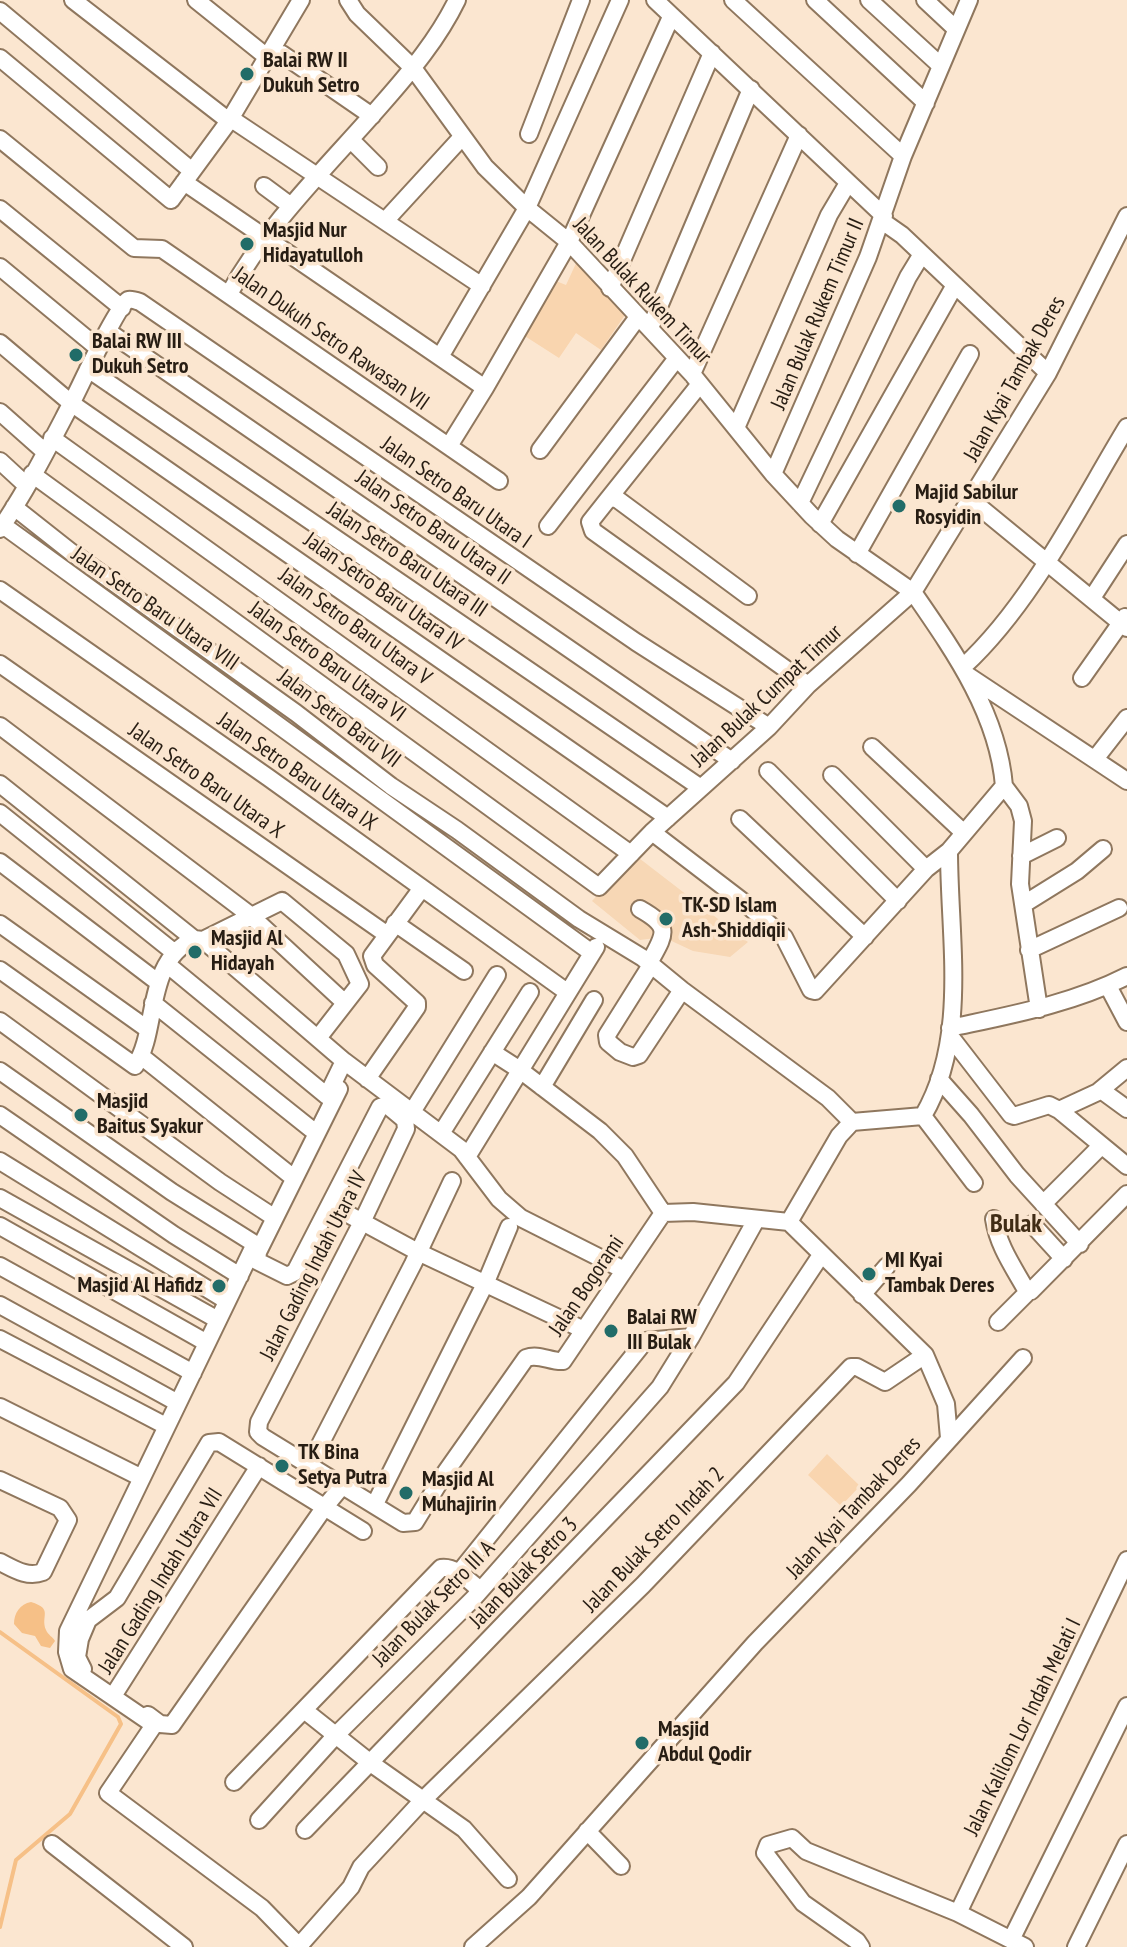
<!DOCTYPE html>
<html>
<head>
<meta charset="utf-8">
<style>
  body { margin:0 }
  canvas { display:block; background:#fbe6d0 }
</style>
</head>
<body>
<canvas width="1127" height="1947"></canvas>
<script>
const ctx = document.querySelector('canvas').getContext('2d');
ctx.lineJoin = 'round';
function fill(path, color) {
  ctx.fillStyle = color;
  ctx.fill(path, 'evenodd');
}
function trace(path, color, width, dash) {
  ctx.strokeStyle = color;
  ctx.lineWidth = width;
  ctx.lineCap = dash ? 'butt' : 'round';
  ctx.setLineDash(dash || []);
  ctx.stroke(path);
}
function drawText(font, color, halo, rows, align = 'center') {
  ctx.font = font + ' "PT Sans Narrow",sans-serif';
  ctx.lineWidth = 7;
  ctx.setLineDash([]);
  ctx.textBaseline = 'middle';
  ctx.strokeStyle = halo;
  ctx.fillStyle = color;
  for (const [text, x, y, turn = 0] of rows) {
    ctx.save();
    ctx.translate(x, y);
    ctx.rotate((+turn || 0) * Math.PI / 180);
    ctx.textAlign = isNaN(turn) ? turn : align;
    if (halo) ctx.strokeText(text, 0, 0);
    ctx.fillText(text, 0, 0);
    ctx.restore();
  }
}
const built = new Path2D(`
  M 635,855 L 748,942 L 730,957 L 693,951 L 663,937 L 640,940 L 592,901 Z`);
const green = new Path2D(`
  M 578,259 L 627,312 L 601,350 L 576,333 L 559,358 L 520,333 L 551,279 L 566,285 Z
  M 827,1454 L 860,1486 L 841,1506 L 808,1475 Z`);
const water = new Path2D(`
  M 31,1602 C 54,1609 40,1616 46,1630 C 48,1635 53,1637 55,1641 L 50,1648 L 41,1646 L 35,1636 L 22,1633 L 14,1624 C 14,1613 20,1604 31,1602 Z`);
const stream = new Path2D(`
  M 0,1632 L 118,1717 L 121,1724 L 70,1814 L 16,1860 L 0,1927`);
const minor = new Path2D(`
  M 73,0 L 229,121
  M 196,0 L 267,57 L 282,54 L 372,116
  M 655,0 L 884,216
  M 733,0 L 903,156
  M 815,0 L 926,103
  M 869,0 L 941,66
  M 925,0 L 956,29
  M 0,11 L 192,171
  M 0,58 L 171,200 L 229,121 L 301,0
  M 230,118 L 482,286
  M 529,134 L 581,0
  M 0,139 L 134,248 L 162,249 L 499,481
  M 351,140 L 378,167
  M 184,182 L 485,388
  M 264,186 L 291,206
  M 0,209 L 122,308
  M 385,221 L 462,137
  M 882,221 L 902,235 L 1048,373
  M 0,267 L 98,348
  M 610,288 L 712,53
  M 229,294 C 268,223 329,165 382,104 C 411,71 438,39 457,0
  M 650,328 L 751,89
  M 109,332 L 732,761
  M 0,343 L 71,403 L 668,818
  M 440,357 L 527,208 L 620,0
  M 88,369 L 701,788
  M 692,374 L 799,135
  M 0,412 L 44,451
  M 736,428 L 829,215 L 848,183
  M 52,438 L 631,854
  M 449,446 L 485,388 L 569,242 L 671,17
  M 540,450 L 638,317
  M 0,461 L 26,485
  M 32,474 L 599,887 L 652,832 L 769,727 L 808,685 L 913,592 L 837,539 L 812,516 L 773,474 L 692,374 L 569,242 L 527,208 L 485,167 L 413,68 L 357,14 L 348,0
  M 773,474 L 868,257 L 903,156 L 969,0
  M 609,498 L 700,384
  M 971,500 L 1127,628
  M 800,503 L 908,277 L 922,254
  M 14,507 L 71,552 L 296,713 L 391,786 L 457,830 L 579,919 L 643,958 L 682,990 L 828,1098 L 852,1122
  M 0,523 L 592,953
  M 820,524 L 955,285
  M 548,526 L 677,358
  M 0,529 C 27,490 49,446 71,404 C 79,389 117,306 128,300 C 131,299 137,301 140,302 L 636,642 L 769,727
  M 857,554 L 970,354
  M 0,590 L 269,778 L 567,992
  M 748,596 L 617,499 L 609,498 L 590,522 L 593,531 L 808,685
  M 1092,598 L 1127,544
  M 0,664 L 386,934
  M 964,666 C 1032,603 1079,506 1127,427
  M 967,675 L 1127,781
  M 1082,678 L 1125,617
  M 0,726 L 250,915 L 344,1002
  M 872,747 L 964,833
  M 1095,759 L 1127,718
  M 768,771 L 898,901
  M 832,775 L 926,869
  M 0,784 L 194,939 L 203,940 L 344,1061 L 461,1149 L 499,1199 L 521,1218 L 624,1270
  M 1004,786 L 1019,806 L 1023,821 L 1020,884 L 1039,1009
  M 0,813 L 175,953
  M 740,819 L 865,937
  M 652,832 L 746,904 L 784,937 L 811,990 L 815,991 L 926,869 L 949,851
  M 1021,856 L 1057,838
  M 0,862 L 159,983
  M 1024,904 L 1077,871 L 1103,849
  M 640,909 C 672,927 665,934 649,963
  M 395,923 L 464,971
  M 0,924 L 146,1028
  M 203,940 L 282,901 L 346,954 L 360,984 L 318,1038
  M 1029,950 L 1119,908
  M 168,965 L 327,1096
  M 651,965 L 607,1035 L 608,1042 L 620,1052 L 633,1057 L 639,1055 L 682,990
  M 0,970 L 135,1066 C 159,1031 144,962 194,939
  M 1108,986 L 1127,1022
  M 153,1003 L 311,1129
  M 0,1021 L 220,1182 L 269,1214
  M 950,1028 C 1010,1015 1072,1004 1127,976
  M 950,1036 L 1011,1115 L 1014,1116 L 1049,1105 L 1059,1110 L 1127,1166
  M 492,1052 L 520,1070 L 600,1131 L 625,1156 L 663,1213
  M 141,1056 L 290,1175
  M 0,1071 L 172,1192 L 255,1244
  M 367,1079 L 417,1007 L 417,1003 L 375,965 L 372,956 L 422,888
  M 939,1079 L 971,1115 L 1017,1175 L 1080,1244
  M 542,1087 L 594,1000
  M 339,1089 L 258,1252 L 257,1261 L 287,1276 L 295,1272 L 380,1107 L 387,1105 L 405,1120 L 406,1129 L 363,1220 L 259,1422 L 258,1432 L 263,1437 L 403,1523 L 415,1522 L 445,1473 L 526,1358 C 539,1353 550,1362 563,1361 L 663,1213 L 693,1212 L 789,1222
  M 1101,1090 L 1127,1109
  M 327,1096 L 344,1061
  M 1059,1110 L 1098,1092 L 1127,1068
  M 412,1112 L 497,975
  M 0,1115 L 174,1235 L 240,1276
  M 923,1116 L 974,1183
  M 442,1132 L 530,992
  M 467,1157 L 596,947
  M 0,1161 L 227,1301
  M 0,1198 L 218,1320
  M 1043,1204 L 1101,1146
  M 331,1205 L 418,1252 L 584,1330
  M 994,1219 C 998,1245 1012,1265 1025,1288 L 1031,1291 L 1127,1194
  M 1032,1224 L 1064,1259
  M 0,1226 L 207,1343
  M 254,1246 L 68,1631 L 67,1652 L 72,1669 L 154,1725 L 108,1793 L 262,1908 L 300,1947
  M 0,1266 L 193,1373
  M 862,1295 L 887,1266
  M 0,1305 L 178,1403
  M 998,1322 L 1029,1291
  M 0,1339 L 166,1426
  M 0,1407 L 140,1477
  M 949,1438 L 946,1404 L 925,1355 L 789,1222 L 839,1136 L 852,1122 L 923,1116 C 969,1038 949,938 949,851 L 1004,786 C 998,713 953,650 913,592 L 1048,373 L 1127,216
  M 310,1464 L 413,1264 L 452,1181
  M 0,1480 L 60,1508 L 68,1520 L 43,1572 C 27,1578 14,1569 0,1562
  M 375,1504 L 486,1282 L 509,1227
  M 459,1573 L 645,1341 L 691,1337
  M 83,1669 L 77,1657 L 80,1639 L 88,1620 L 117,1598 L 209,1443 L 219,1442 L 363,1531
  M 115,1693 L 259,1466
  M 304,1710 L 372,1764 L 464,1829 L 508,1879
  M 148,1715 L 160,1724 L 172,1725 L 324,1508 L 343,1485
  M 234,1782 L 441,1568 C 456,1566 469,1581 480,1590
  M 259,1820 L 336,1735 L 473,1599 L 660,1387 L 691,1337 L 756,1220
  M 305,1830 L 736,1383 L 821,1255
  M 587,1831 L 621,1866
  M 52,1844 L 184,1947
  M 958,1913 L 1127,1560
  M 1011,1940 L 1127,1706
  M 299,1946 L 351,1887 L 361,1867 L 423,1800 L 643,1585 L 851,1367 L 857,1367 L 885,1382 L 925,1355
  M 473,1947 L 529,1897 L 755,1643 L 909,1484 L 1023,1358
  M 861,1947 L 857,1941 L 803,1903 L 765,1853 L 768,1845 L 792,1838 L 806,1851 L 958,1913 L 1025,1947
  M 1076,1947 L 1127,1844`);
const markers = [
  [247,74,8,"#216c68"],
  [247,244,8,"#216c68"],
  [76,355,8,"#216c68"],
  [899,506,8,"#216c68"],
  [666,919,8,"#216c68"],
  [195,952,8,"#216c68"],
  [81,1115,8,"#216c68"],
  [869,1274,8,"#216c68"],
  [219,1286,8,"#216c68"],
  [611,1331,8,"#216c68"],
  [282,1466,8,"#216c68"],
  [406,1493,8,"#216c68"],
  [642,1743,8,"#216c68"]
];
const poiNames = [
  ["Balai RW II",263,61],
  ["Dukuh Setro",263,86],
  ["Masjid Nur",263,231],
  ["Hidayatulloh",263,256],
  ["Balai RW III",92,342],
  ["Dukuh Setro",92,367],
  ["Majid Sabilur",915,493],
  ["Rosyidin",915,518],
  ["TK-SD Islam",682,906],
  ["Ash-Shiddiqii",682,931],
  ["Masjid Al",211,939],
  ["Hidayah",211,964],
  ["Masjid",97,1102],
  ["Baitus Syakur",97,1127],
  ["MI Kyai",885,1261],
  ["Tambak Deres",885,1286],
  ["Masjid Al Hafidz",203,1286,"right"],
  ["Balai RW",627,1318],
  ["III Bulak",627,1343],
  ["TK Bina",298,1453],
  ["Setya Putra",298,1478],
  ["Masjid Al",422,1480],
  ["Muhajirin",422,1505],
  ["Masjid",658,1730],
  ["Abdul Qodir",658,1755]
];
const streetNames = [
  ["Jalan Bulak Rukem Timur",642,291,47],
  ["Jalan Bulak Rukem Timur II",818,314,-67],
  ["Jalan Dukuh Setro Rawasan VII",331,339,35],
  ["Jalan Kyai Tambak Deres",1015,379,-61],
  ["Jalan Setro Baru Utara I",456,493,35],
  ["Jalan Setro Baru Utara II",433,528,35],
  ["Jalan Setro Baru Utara III",407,560,34],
  ["Jalan Setro Baru Utara IV",383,592,35],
  ["Jalan Setro Baru Utara VIII",155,609,35],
  ["Jalan Setro Baru Utara V",355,627,36],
  ["Jalan Setro Baru Utara VI",327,662,36],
  ["Jalan Bulak Cumpat Timur",767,696,-43],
  ["Jalan Setro Baru VII",339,719,37],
  ["Jalan Setro Baru Utara IX",297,772,35],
  ["Jalan Setro Baru Utara X",206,781,35],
  ["Jalan Gading Indah Utara IV",314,1266,-63],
  ["Jalan Bogorami",587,1286,-56],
  ["Jalan Kyai Tambak Deres",854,1508,-47],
  ["Jalan Bulak Setro Indah 2",654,1540,-46],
  ["Jalan Bulak Setro 3",524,1573,-46],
  ["Jalan Gading Indah Utara VII",161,1581,-58],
  ["Jalan Bulak Setro III A",434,1604,-46],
  ["Jalan Kalilom Lor Indah Melati I",1023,1727,-64]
];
const quarterNames = [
  ["Bulak",1016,1225]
];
fill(built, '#f7d7b5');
fill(green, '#f9d5af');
fill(water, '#f6c087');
trace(stream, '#f6c087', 4);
trace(minor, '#8f775e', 20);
trace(minor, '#fff', 16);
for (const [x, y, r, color] of markers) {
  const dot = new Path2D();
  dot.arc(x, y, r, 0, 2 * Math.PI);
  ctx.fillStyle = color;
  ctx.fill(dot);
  trace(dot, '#fbe6d0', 3);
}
drawText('bold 22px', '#271d13', '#fbe6d0', poiNames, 'left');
drawText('22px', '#271d13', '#fbe6d0', streetNames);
drawText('bold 26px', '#402c15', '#fbe6d0', quarterNames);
</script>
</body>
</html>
